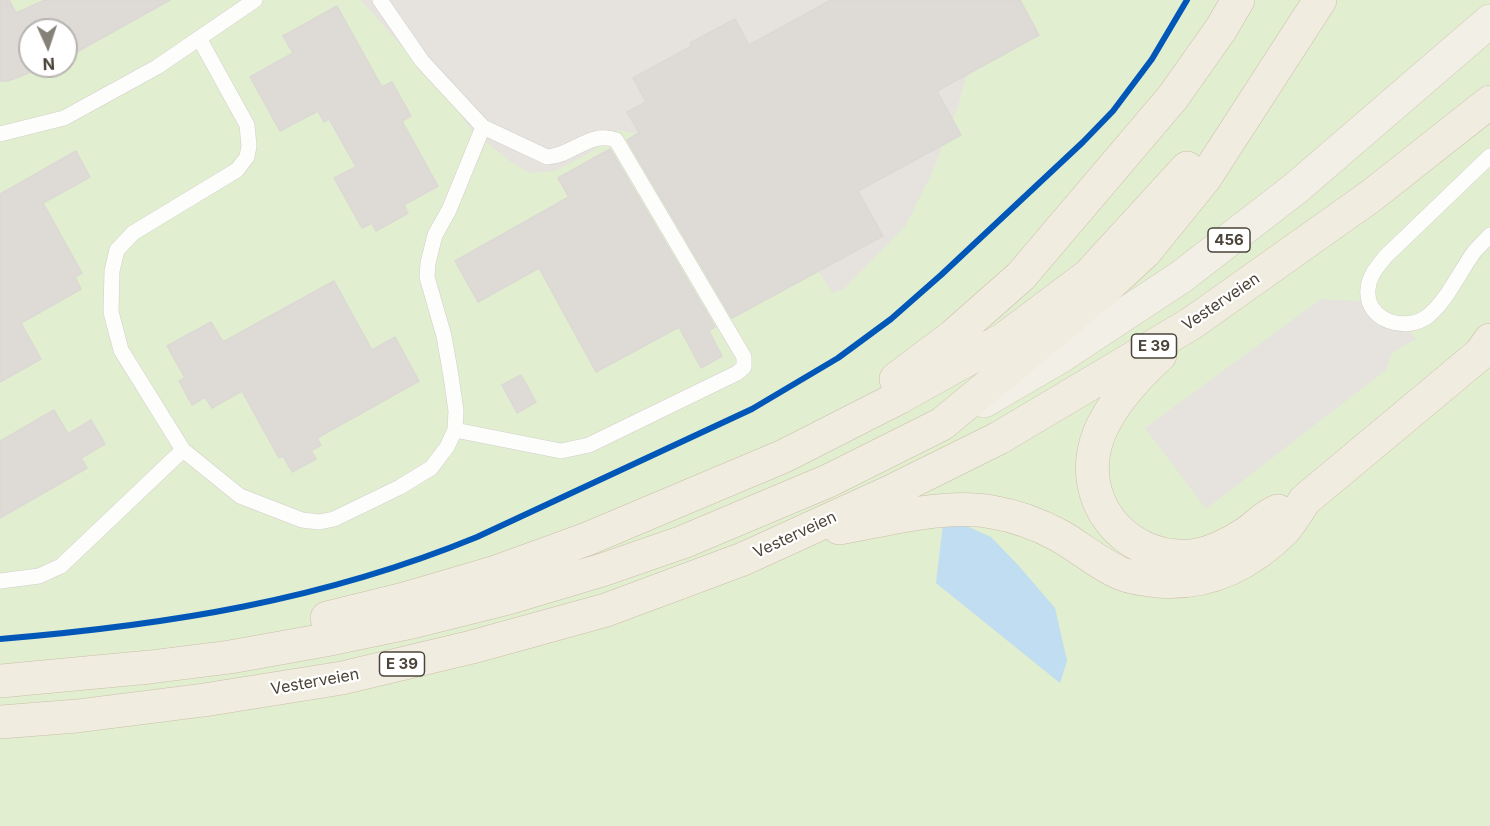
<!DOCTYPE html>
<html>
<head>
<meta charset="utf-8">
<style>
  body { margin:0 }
  #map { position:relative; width:1490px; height:826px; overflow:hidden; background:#f4f2ee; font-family:Inter,sans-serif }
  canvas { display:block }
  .north { position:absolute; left:18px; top:18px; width:60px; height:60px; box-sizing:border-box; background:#fff; border:2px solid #b7b4b0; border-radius:50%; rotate:177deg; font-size:16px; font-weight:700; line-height:24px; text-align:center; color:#4b4439 }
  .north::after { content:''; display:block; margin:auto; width:21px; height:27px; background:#868178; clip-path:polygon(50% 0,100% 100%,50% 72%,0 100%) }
</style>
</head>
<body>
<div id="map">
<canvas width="1490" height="826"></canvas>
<div class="north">N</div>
</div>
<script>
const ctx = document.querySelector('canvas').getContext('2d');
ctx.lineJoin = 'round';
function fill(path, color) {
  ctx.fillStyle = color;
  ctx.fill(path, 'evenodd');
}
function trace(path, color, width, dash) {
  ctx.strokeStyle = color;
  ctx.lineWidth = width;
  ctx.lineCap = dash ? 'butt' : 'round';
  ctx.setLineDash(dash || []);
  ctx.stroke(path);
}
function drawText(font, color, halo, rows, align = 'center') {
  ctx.font = font + ' Inter,sans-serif';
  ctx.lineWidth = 4.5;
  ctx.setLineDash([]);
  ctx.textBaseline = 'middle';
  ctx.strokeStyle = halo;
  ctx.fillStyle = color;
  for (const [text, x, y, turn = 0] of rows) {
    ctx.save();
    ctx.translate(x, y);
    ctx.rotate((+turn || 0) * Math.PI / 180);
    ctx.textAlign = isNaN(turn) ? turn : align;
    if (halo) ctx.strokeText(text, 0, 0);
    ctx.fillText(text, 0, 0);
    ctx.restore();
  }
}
const green = new Path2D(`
  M 0,0 L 1490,0 L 1490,826 L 0,826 ZM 30,30 L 66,30 L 66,66 L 30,66 Z`);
const parking = new Path2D(`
  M 361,0 L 987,0 L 958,106 L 932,173 L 906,225 L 844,289 L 833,293 L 777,209 L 718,150 L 618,130 L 606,136 L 593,151 L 555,171 L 529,173 L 508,160 L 472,130 L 450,101 Z
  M 1321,299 L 1360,301 L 1405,326 L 1416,339 L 1392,353 L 1386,370 L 1206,509 L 1145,428 Z`);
const water = new Path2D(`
  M 944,516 L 991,537 L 1018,565 L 1055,608 L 1067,661 L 1060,683 L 936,583 Z`);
const building = new Path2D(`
  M 0,0 L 9,0 L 16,13 L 45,0 L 170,0 L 66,58 L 66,30 L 30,30 L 30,66 L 47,66 L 8,81 L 0,81 Z
  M 831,0 L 1020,0 L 1039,35 L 937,91 L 961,135 L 858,191 L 883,236 L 732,318 L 627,140 L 639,133 L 627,112 L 646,102 L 633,78 L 692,46 L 690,43 L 735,19 L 749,45 Z
  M 337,6 L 382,87 L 392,82 L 411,116 L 402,121 L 438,186 L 404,205 L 408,213 L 376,231 L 372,223 L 362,228 L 334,178 L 356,167 L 329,119 L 324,122 L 318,111 L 280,131 L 250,77 L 293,53 L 283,36 Z
  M 610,149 L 715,327 L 709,331 L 722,356 L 701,368 L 679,327 L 596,372 L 539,268 L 478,302 L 455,261 L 569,197 L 558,178 Z
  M 76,151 L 90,177 L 43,203 L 82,273 L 75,277 L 81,289 L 21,323 L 41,359 L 0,382 L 0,194 Z
  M 334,281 L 372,350 L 395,337 L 419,381 L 317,438 L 321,445 L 311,451 L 316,459 L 292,472 L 283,456 L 279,458 L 242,391 L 212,408 L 205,397 L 192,405 L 179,381 L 185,378 L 167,346 L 211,322 L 223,342 Z
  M 521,375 L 536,402 L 517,413 L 502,385 Z
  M 54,410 L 68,434 L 91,420 L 105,444 L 81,458 L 87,468 L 0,518 L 0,441 Z`);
const service = new Path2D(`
  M 380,0 L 422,61 L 483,127 L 547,157 C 572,156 590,130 616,140 L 744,357 L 744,367 L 737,373 L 589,445 L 561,451 L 455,430
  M 199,38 L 247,125 L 249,146 L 247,157 L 237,170 L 133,233 L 117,250 L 112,271 L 111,312 L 121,350 L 183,450 L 240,496 L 302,520 L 319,522 L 334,519 L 400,487 L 431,468 L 447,447 L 455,430 L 456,411 L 451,376 L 444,336 L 427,277 L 428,263 L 435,235 L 449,210 L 483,127
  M 0,134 L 64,118 L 157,67 L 255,0
  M 1490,156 L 1385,257 C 1377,267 1369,276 1368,289 C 1365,321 1406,333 1428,316 C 1448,299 1459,273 1474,252 C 1479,246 1485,241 1490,235
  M 0,581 L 39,576 L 61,566 L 183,450`);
const primary = new Path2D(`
  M 984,401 L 1058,358 L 1181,277 L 1296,188 L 1490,21`);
const trunk = new Path2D(`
  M 1160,355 C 1136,377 1111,404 1099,434 C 1074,498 1123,560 1190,556 C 1207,555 1230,544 1245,534 C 1256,527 1266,515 1278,511
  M 896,379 L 953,336 L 1021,276 L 1173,97 L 1221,29 L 1238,0
  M 839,528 C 886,520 945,503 992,512 C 1016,516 1040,525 1060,536 C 1081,548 1100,565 1122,574 C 1133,578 1147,580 1158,581 C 1208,585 1249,565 1284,530 C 1292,521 1298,510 1305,500 L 1480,354 L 1490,340
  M 327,618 L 404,599 L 496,572 L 587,539 L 784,456 L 900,397 L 1004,339 L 1089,275 L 1187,168
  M 0,681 L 150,667 L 230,657 L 325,640 L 416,621 L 508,598 L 602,570 L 683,542 L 828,481 L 942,424 L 1105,289 L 1145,252 L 1205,178 L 1320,0
  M 0,722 L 77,716 L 204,700 L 342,678 L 472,647 L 606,610 L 743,559 L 892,491 L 999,438 L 1192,323 L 1371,196 L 1490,102`);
const cycleway = new Path2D(`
  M 0,639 C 167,625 321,601 477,537 L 752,409 L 838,358 L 891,319 L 941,275 L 1083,142 L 1113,111 L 1152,59 L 1187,0`);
const shields = [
  [1229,240,42],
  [1154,346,45],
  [402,664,45]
];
const shieldNames = [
  ["456",1229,240],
  ["E 39",1154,346],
  ["E 39",402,664]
];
const streetNames = [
  ["Vesterveien",1221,302,-34],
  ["Vesterveien",795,535,-25],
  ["Vesterveien",315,682,-10]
];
fill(green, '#e1eecf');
fill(parking, '#e6e3df');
fill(water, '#c0ddf1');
fill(building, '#dedbd6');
trace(building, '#dcd9d4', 1.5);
trace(service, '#d2d0cb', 16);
trace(primary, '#d6cebb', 34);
trace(trunk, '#ccbfa9', 34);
trace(service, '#fdfdfc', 15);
trace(primary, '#f2efe6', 33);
trace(trunk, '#f0ece0', 33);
trace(cycleway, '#0057b8', 6);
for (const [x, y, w] of shields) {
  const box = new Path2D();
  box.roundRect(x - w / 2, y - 12, w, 24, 4.5);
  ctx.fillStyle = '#fff';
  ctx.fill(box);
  trace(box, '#4b4439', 1.5);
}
drawText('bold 15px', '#4b4439', null, shieldNames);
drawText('16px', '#4b4439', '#fff', streetNames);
</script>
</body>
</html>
